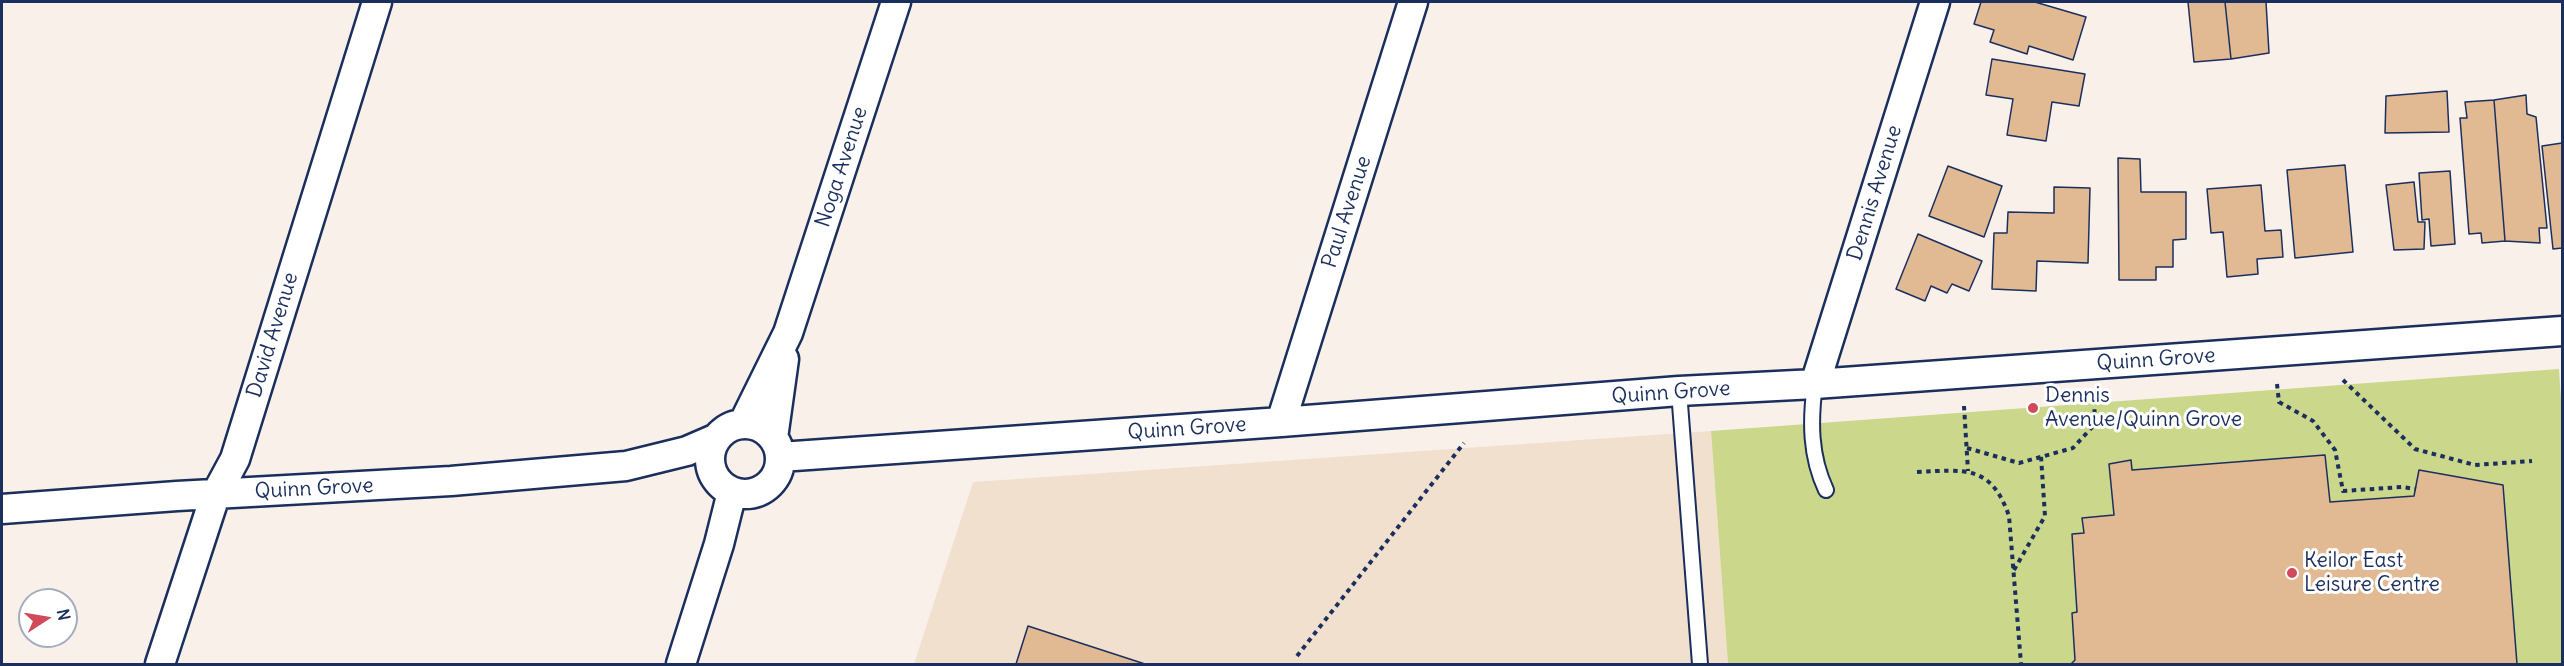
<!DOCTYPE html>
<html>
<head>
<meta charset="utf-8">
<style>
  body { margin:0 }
  #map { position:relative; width:2564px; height:666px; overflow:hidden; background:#f9f1e9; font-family:Delius,sans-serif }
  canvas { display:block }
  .frame { position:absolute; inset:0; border:3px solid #1b2f5e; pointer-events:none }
  .north { position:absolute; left:18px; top:588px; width:60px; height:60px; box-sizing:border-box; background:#fff; border:2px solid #a4acbf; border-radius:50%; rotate:78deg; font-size:16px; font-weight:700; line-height:24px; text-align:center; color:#1b2f5e }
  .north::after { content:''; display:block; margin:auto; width:21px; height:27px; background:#d1495b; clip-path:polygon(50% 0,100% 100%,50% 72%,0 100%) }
</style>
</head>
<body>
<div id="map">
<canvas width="2564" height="666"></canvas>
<div class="frame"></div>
<div class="north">N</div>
</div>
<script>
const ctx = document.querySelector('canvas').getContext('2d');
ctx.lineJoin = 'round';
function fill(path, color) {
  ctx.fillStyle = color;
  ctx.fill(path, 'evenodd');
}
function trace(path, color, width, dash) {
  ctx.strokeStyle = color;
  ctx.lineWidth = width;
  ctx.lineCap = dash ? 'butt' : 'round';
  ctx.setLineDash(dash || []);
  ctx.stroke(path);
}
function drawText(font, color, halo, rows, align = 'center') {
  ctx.font = font + ' Delius,sans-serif';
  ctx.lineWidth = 6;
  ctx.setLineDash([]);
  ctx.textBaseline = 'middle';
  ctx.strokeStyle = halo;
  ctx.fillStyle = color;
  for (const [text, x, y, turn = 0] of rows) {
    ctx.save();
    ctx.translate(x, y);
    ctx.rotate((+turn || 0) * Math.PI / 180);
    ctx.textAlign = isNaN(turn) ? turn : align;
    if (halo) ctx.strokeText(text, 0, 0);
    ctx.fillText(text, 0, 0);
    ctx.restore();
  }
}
const built = new Path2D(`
  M 1711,431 L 1728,664 L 914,664 L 973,482 Z`);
const green = new Path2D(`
  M 2559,369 L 2562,416 L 2562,664 L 1728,664 L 1711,431 Z`);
const building = new Path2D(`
  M 1981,2 L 2035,2 L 2086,17 L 2073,60 L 2029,46 L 2027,54 L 1990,42 L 1994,30 L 1974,24 Z
  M 2188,2 L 2225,2 L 2231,59 L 2194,62 Z
  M 2225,2 L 2266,2 L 2269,53 L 2231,59 Z
  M 1992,59 L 2085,74 L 2079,106 L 2052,102 L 2046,141 L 2007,135 L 2013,99 L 1986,95 Z
  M 2447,91 L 2449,132 L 2385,133 L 2386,96 Z
  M 2526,95 L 2527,114 L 2536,117 L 2547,228 L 2539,228 L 2540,243 L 2505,241 L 2494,100 Z
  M 2494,100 L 2505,241 L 2482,243 L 2481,233 L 2469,234 L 2460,118 L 2467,118 L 2465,102 Z
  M 2562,143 L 2562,248 L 2553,249 L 2542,146 Z
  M 2118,158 L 2140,159 L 2141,192 L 2186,192 L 2186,239 L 2173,240 L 2173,267 L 2156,267 L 2156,280 L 2119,280 Z
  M 2345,165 L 2353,252 L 2295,258 L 2287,170 Z
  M 1948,166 L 2002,186 L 1984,237 L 1929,216 Z
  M 2450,171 L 2455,244 L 2431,246 L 2429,219 L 2422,220 L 2419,173 Z
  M 2414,182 L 2418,222 L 2425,222 L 2424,249 L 2394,250 L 2386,185 Z
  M 2261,185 L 2265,231 L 2281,230 L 2283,257 L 2257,259 L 2258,274 L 2227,277 L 2223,232 L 2211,233 L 2207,189 Z
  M 2054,187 L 2090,188 L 2088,263 L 2037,261 L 2036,291 L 1992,289 L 1994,233 L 2007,233 L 2008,212 L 2054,213 Z
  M 1918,234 L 1982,261 L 1969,291 L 1952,284 L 1947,293 L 1931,286 L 1925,301 L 1896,289 Z
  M 2325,455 L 2330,502 L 2414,496 L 2419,470 L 2503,485 L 2517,664 L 2071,664 L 2075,660 L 2072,613 L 2077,612 L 2072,534 L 2084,533 L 2082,518 L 2114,515 L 2109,464 L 2131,460 L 2132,470 Z
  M 1028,626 L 1145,664 L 1016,664 Z`);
const path = new Path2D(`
  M 2343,380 L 2415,449 L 2475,465 L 2532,461
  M 2277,384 L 2279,402 L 2313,421 L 2335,450 L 2343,491 L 2402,487 L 2416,489
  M 1964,406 L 1968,471
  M 1967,448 L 2019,463 L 2073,448 L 2095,424 L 2094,397
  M 1917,472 C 1964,470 1991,464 2009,516 L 2021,664
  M 2014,570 L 2045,516 L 2041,456
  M 1297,656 L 1464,443`);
const lane = new Path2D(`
  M 1815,384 C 1810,421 1810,456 1826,490
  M 1679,391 L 1700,664`);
const street = new Path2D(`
  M 1815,384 L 1935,2
  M 1281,422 L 1413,2
  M 743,424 L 788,333 L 896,2
  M710 459a35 35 0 1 1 70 0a35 35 0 1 1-70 0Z
  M 773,438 L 784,359
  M 780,457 L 1281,422 L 1679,391 L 1815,384 L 2562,331
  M 2,509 L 177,496 L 451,481 L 626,466 L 687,451 L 717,438
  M 160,664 L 215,496 L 235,459 L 377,2
  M 681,664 L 719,544 L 732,492`);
const markers = [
  [2033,408,6,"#d1495b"],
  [2292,573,6,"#d1495b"]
];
const streetNames = [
  ["Noga Avenue",842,167,-72],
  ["Dennis Avenue",1875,193,-73],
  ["Paul Avenue",1347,212,-72],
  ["David Avenue",273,335,-73],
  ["Quinn Grove",2156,360,-4],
  ["Quinn Grove",1671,393,-4],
  ["Quinn Grove",1187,429,-4],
  ["Quinn Grove",314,489,-3]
];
const poiNames = [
  ["Dennis",2045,396],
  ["Avenue/Quinn Grove",2045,420],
  ["Keilor East",2304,561],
  ["Leisure Centre",2304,585]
];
fill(built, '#f2e0cf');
fill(green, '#cbd78a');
fill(building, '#e1b992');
trace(building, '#1b2f5e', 1.5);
trace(lane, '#1b2f5e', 18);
trace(street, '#1b2f5e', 33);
trace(path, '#1b2f5e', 4, [4.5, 4.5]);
trace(lane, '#fff', 14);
trace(street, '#fff', 28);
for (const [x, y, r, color] of markers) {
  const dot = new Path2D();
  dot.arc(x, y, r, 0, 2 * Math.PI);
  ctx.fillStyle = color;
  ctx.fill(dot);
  trace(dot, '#fff', 2);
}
drawText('21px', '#1b2f5e', '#fff', streetNames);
drawText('21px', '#1b2f5e', '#fff', poiNames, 'left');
</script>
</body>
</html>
